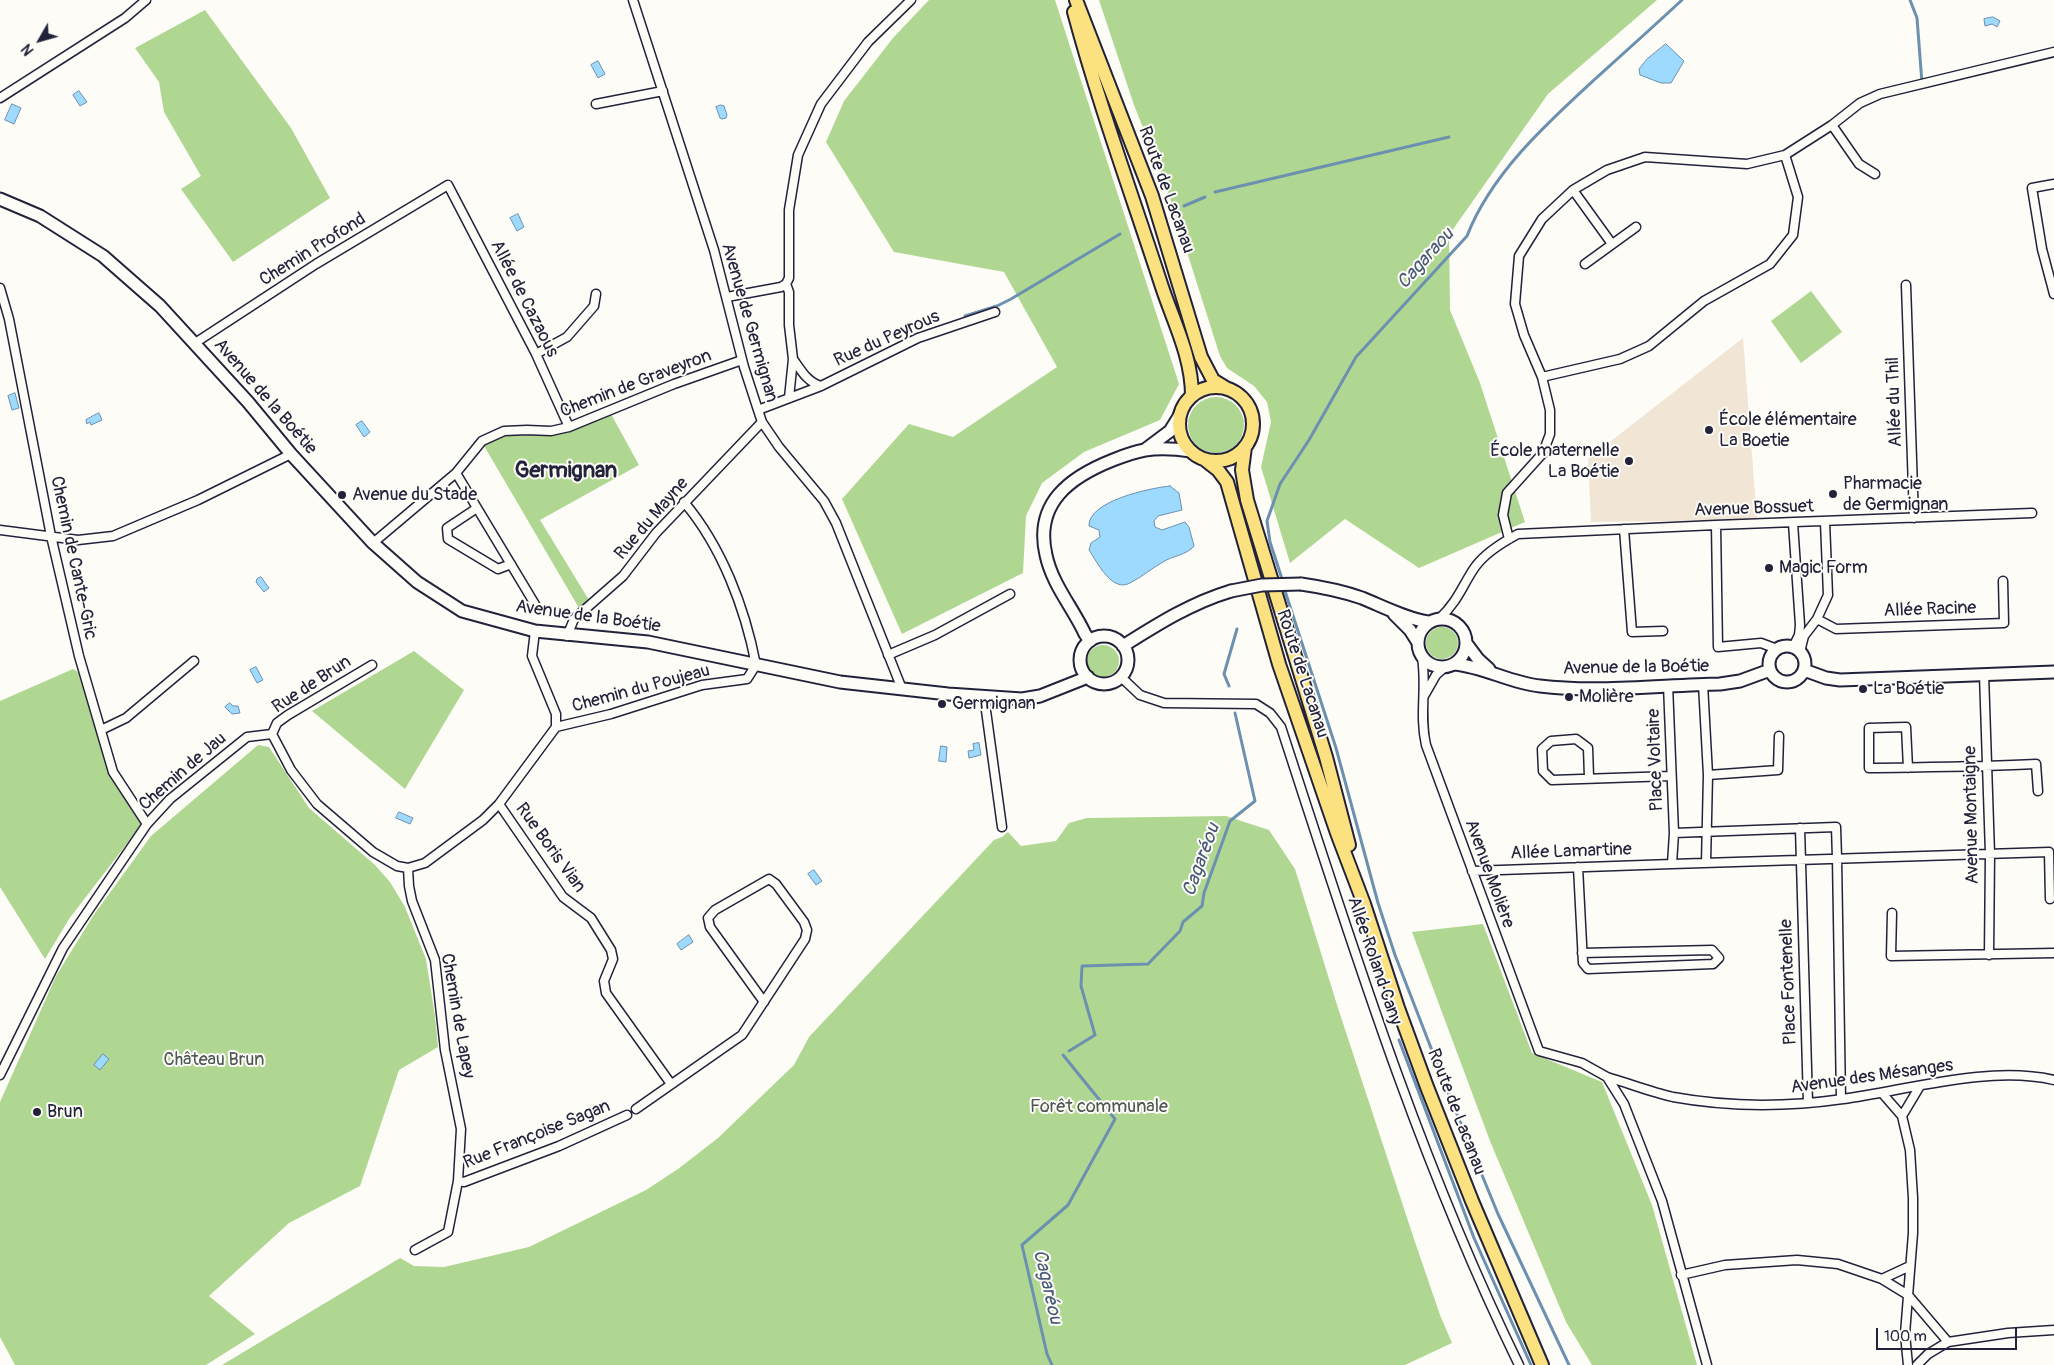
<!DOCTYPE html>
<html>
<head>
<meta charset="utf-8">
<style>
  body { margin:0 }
  #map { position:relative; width:2054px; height:1365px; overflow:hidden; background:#fdfcf7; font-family:Pangolin,sans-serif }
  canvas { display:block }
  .north { position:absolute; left:15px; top:15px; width:50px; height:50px; -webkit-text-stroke:4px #fdfcf7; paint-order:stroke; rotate:232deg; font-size:14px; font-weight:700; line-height:20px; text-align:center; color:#22223b }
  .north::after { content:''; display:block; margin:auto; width:18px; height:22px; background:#22223b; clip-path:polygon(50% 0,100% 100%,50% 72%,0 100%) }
  .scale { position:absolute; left:1876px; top:1328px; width:141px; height:22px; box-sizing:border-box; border:2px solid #22223b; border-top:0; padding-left:6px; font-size:15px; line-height:18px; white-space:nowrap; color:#22223b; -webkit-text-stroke:4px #fdfcf7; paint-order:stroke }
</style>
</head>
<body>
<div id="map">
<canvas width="2054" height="1365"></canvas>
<div class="north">N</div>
<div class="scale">100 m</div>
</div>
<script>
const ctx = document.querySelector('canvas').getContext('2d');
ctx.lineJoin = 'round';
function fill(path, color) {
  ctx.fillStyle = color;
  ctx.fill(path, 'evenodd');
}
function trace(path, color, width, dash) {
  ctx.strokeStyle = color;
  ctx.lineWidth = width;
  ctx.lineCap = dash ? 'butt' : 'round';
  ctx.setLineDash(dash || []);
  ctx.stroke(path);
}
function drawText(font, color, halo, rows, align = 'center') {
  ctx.font = font + ' Pangolin,sans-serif';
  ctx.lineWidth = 4;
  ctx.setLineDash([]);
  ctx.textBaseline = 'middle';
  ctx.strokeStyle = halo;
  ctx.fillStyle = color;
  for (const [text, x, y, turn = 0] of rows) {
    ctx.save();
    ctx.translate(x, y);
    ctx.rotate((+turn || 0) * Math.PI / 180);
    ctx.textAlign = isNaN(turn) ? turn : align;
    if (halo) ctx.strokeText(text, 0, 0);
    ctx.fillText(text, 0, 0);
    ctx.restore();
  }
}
const built = new Path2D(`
  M 1743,338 L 1757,520 L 1591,522 L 1588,459 Z`);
const green = new Path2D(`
  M 929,0 L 1055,0 L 1179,384 L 1160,420 L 1084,452 L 1042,483 L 1026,516 L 1023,573 L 902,634 L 842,499 L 909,424 L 953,437 L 1057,367 L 1004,272 L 894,252 L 826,142 L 844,101 L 893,38 Z
  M 1099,0 L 1657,0 L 1548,94 L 1449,235 L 1450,310 L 1480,383 L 1525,522 L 1419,568 L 1345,519 L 1290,563 L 1261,467 L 1271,422 L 1267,402 L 1254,386 L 1227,368 L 1220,356 L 1166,186 L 1134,105 Z
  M 205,10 L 291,128 L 330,198 L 233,262 L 181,189 L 201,176 L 164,112 L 159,82 L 135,48 Z
  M 1811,291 L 1842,332 L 1801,363 L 1771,321 Z
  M1188 425a28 28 0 1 1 56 0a28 28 0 1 1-56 0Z
  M 611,414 L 639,465 L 540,520 L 589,600 L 579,608 L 483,444 L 492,436 L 507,436 L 525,430 L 571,429 Z
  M1426 643a16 16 0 1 1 32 0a16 16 0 1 1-32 0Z
  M1087 661a16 16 0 1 1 32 0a16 16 0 1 1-32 0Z
  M 414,651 L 464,690 L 405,789 L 312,711 Z
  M 73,669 L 78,672 L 112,774 L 142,824 L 69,919 L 45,959 L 0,887 L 0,701 Z
  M 258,745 L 269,747 L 309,808 L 375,865 L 390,882 L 405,907 L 426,959 L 435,1016 L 438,1047 L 399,1070 L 360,1186 L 289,1223 L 209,1296 L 255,1334 L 206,1365 L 15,1365 L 0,1337 L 0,1102 L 56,976 L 93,916 L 151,836 Z
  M 1226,816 L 1269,830 L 1295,869 L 1338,1008 L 1414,1239 L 1440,1315 L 1452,1343 L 1405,1365 L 222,1365 L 400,1258 L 414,1266 L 444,1267 L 529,1247 L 646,1190 L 678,1169 L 718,1138 L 794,1065 L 809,1037 L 994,840 L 1002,837 L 1008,832 L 1021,846 L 1056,841 L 1069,823 L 1087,818 Z
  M 1483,924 L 1532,1053 L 1602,1082 L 1652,1205 L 1697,1365 L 1592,1365 L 1566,1322 L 1490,1141 L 1412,932 Z`);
const water = new Path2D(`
  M 1993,17 L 2000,21 L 1997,27 L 1992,24 L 1985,26 L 1984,19 Z
  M 1666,44 L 1684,61 L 1671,83 L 1661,83 L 1640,75 L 1639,69 L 1647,59 Z
  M 598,61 L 605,74 L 598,78 L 591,65 Z
  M 79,91 L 87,102 L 80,106 L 73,95 Z
  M 12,104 L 21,108 L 14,124 L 5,120 Z
  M 721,105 L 724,106 L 727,115 L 726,118 L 722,119 L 720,118 L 716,107 Z
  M 518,214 L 524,227 L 517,231 L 510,218 Z
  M 15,393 L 19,408 L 12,410 L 8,396 Z
  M 99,413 L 102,420 L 91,425 L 90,422 L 87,424 L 86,420 Z
  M 362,421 L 370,432 L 364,437 L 356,425 Z
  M 1170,486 L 1179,493 L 1182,510 L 1158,516 L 1154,521 L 1155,527 L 1162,530 L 1185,522 L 1189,527 L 1194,546 C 1187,555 1172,556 1163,562 C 1152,568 1142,577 1130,583 C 1112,593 1097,562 1089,550 L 1091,543 L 1100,537 L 1099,530 L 1089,526 C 1088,501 1150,488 1170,486 Z
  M 261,577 L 269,588 L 264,592 L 256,582 L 257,579 Z
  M 256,667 L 263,680 L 257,683 L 250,670 Z
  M 230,703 L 233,706 L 238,706 L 240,713 L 232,714 L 225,707 Z
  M 979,743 L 981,755 L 969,758 L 968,751 L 974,750 L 973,744 Z
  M 941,746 L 947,747 L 946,762 L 939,761 Z
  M 399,812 L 413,818 L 410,824 L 396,818 Z
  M 814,870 L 822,881 L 816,885 L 808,874 Z
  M 689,935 L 693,942 L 681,950 L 677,944 Z
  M 103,1054 L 109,1059 L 100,1070 L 94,1065 Z`);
const stream = new Path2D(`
  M 1910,0 L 1917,18 L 1922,83
  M 1215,192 L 1449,137
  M 1184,206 L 1205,197
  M 965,316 L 997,306 L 1011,299 L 1120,234
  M 1283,582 L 1270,542 L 1267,521 L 1280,484 L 1309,440 L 1356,357 L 1467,236 C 1491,174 1546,124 1594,80 C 1624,53 1653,27 1682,0
  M 1284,588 L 1336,748 L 1378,903 L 1395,955 L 1450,1097 L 1498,1214 L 1569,1365
  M 1229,686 L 1224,674 L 1237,629
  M 1399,1040 L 1474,1238 L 1531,1365
  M 1069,1051 L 1095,1035 L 1081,986 L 1082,966 L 1148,964 L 1180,931 L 1183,922 L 1202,906 L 1204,893 L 1230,821 L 1255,801 L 1235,713
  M 1052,1365 L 1047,1354 L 1022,1245 L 1068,1205 L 1115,1119 L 1063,1055`);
const minor = new Path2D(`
  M 633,0 L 714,250 L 744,367 L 758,410 L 762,422 L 779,447 L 824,501 L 836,523 L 902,689
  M 0,98 L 125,18 L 146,0
  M 596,104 L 663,91
  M 1832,125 L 1859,164 L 1875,174
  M 2054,184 L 2032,188 L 2042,249 L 2054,294
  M 1573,190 L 1612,244
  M 1585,264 L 1636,227
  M 1906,285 L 1914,518
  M 0,288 L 9,319 L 51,536 L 79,656 L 113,772 L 147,824
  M 727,297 L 781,287 L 786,284
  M 195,343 L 316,264 L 448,185 L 536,354 L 569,427
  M 536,354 L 567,337 L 594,306 L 596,294
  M 793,359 C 801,370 807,382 821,386
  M 1542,377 L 1620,359 L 1649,346 L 1704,301 L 1770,264 L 1793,235 L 1798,197 L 1785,155
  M 789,398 L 793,359 L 789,325 L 789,292 L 786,284 L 789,278 L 789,210 L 798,155 L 821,104 L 868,42 L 911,0
  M 758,410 L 821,386 L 918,338 L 995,312
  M 456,473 L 536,606
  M 477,508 L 447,528 L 448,539 L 498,569 L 511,564
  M 1793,523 L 1800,625 L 1799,635 L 1793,647
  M 1716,525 L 1718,647 L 1761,643 L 1777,649
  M 1624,529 L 1632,632 L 1663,631
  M 0,530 L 78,540 L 113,536 L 198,500 L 291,454
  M 1509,539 L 1503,515 L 1507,493 L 1543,453 L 1550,434 L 1550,410 L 1542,377 L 1524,335 L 1515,304 L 1519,256 L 1542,219 L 1573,190 L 1607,170 L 1645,157 L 1747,164 L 1785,155 L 1832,125 L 1860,103 L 1880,94 L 2054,52
  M 373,543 L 456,473 L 482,441 L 504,431 L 527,430 L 551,431 L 569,427 L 674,384 L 742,360
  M 1440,618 C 1458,601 1462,586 1475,567 C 1485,553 1503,542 1518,534 L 1716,525 L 2032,513
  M 1817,619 L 1836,629 L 2004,623 L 2003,581
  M 567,636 L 574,619 L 623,576 L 656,533 L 762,422
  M 1800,652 L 1804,636 L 1817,619 L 1828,595 L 1825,522
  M 888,655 L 935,635 L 1010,594
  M 1422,658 C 1427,687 1419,715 1426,745 L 1539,1051 L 1582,1063 L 1607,1077 L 1624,1104 L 1662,1201 L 1707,1365
  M 1984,674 L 1990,854 L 1989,955
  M 1121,677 L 1140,695 L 1164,703 L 1256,704 L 1270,713 L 1281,727 C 1351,942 1419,1161 1519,1365
  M 1703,684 L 1708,775 L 1706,863
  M 1668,685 L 1674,833
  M 984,696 L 1002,827
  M 1424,696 L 1436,675 L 1445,667
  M 556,727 L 611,714 L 702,685 L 747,679 L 756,665 C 745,608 722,547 684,502
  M 101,730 L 126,718 L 194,661
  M 272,734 L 277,723 L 288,715 L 372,665
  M 1908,768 L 1906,727 L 1869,728 L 1869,768 C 1925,767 1981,767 2036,764 L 2038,791
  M 1708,775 L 1778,770 L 1779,736
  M 1589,777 L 1588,748 L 1576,739 L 1551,741 L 1542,749 L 1543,771 L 1552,780 L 1671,776
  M 499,804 L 563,897 L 591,918 L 611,950 L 613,959 L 604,981 L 606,993 L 671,1084
  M 1800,828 L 1808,1103
  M 1578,867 L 1583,963 L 1588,969 L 1713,964 L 1719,958 L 1712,950 L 1582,953
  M 1472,871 L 1672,864
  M 1892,913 L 1891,956 L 2054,953
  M 0,1075 L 63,948 L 147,824 L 170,799 L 247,737 L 272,734 L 291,770 L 317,804 L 373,852 L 397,866 L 408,868
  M 1607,1077 C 1628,1083 1651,1092 1673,1097 C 1728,1107 1787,1107 1843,1099 C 1908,1090 1989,1065 2054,1080
  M 1882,1093 L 1902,1116 L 1910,1150 L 1913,1198 L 1913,1233 L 1905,1334 L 1908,1365
  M 1841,1099 L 1837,858 L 1836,827 L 1674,833 L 1672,864 L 2049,852 L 2050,899
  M 636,1109 L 742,1035 L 805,939 L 807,930 L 804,922 L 776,884 L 769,879 L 715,910 L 708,918 L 710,927 L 764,1002
  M 1902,1116 L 1920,1086
  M 458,1181 L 464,1182 L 559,1146 L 627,1115
  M 415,1250 L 448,1232 L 458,1181 L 461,1129 L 445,1050 L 435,960 L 412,901 L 409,886 L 408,868 L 425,863 L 483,820 L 499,804 L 556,727 L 556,714 L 532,656 L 535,631
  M 1681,1275 L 1725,1265 L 1797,1260 L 1838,1264 L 1882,1279 L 1908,1295 L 1948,1342
  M 1882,1279 L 1910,1266
  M 1917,1365 L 1928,1354 L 1948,1342 L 2008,1333 L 2054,1330`);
const secondary = new Path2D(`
  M 0,199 L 40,216 L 103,256 L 160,306 L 248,402 L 291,454 L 373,543 L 417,582 L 462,611 L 535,631 L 648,642 L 840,682 L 948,694 L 1022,699 L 1040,696 L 1088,677
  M 1146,449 L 1170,431 L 1180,415
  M 1301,584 C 1322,587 1342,591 1362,598 C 1384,607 1405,618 1428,622
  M 1394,614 L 1410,630 L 1417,641
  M1418 643a24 24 0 1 1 48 0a24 24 0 1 1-48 0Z
  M1080 660a24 24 0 1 1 48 0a24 24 0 1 1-48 0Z
  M 1090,641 L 1085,634 C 1073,608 1052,584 1046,555 C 1034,503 1070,477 1113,460 C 1123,456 1134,452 1145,450 C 1158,448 1178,449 1191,451
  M 1466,643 L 1478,659 L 1489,669
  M 1123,646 C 1158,624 1191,603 1231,591
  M1769 664a18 18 0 1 1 36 0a18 18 0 1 1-36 0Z
  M 1455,664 C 1484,667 1511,683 1540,686 C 1597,693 1663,685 1720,684 L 1740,681 L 1770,670
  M 1804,670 L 1826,678 L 1840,680 L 2054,672`);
const primary = new Path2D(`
  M 1076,0 L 1152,196 L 1201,357 L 1213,380 L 1226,388
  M 1074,12 C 1099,105 1132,195 1162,287 C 1174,323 1192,357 1192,396
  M1179 424a37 37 0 1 1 74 0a37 37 0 1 1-74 0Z
  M 1245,447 L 1242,470 L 1247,500 L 1326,757 L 1349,845
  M 1204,459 L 1218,470 L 1227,482 L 1279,664 L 1337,833 L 1364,904 L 1398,1008 L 1427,1087 L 1472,1201 L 1542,1365`);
const secondaryBridge = new Path2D(`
  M 1231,591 L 1262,585 L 1301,584`);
const markers = [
  [1709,430,5,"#22223b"],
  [1629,461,5,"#22223b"],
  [1833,494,5,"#22223b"],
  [342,495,5,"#22223b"],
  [1769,568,5,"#22223b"],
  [1863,689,5,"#22223b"],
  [1569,697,5,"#22223b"],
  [942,704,5,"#22223b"],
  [37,1112,5,"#22223b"]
];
const streetNames = [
  ["Route de Lacanau",1166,190,70],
  ["Chemin Profond",313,250,-32],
  ["Allée de Cazaous",524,299,63],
  ["Avenue de Germignan",749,323,74],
  ["Rue du Peyrous",887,339,-24],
  ["Chemin de Graveyron",636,384,-21],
  ["Avenue de la Boétie",265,397,49],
  ["Allée du Thil",1895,402,-92],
  ["Avenue Bossuet",1754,509,-2],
  ["Rue du Mayne",652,519,-49],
  ["Chemin de Cante-Gric",73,558,78],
  ["Allée Racine",1930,610,-2],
  ["Avenue de la Boétie",588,617,8],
  ["Avenue de la Boétie",1636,668,-1],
  ["Route de Lacanau",1302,674,72],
  ["Rue de Brun",312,685,-33],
  ["Chemin du Poujeau",641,689,-15],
  ["Place Voltaire",1656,760,-92],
  ["Chemin de Jau",183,772,-41],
  ["Avenue Montaigne",1972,815,-91],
  ["Rue Boris Vian",550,848,54],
  ["Allée Lamartine",1571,852,-2],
  ["Avenue Molière",1489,874,70],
  ["Allée Roland Cany",1374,961,71],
  ["Place Fontenelle",1789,982,-92],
  ["Chemin de Lapey",457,1016,80],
  ["Avenue des Mésanges",1872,1077,-8],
  ["Route de Lacanau",1456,1112,69],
  ["Rue Françoise Sagan",537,1135,-22]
];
const poiNames = [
  ["École élémentaire",1719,420],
  ["La Boetie",1719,441],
  ["École maternelle",1619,451,"right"],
  ["La Boétie",1619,472,"right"],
  ["Pharmacie",1843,484],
  ["de Germignan",1843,505],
  ["Avenue du Stade",352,495],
  ["Magic Form",1779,568],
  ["La Boétie",1873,689],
  ["Molière",1579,697],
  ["Germignan",952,704],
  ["Brun",47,1112]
];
const parkNames = [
  ["Château Brun",214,1060],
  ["Forêt communale",1099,1107]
];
const waterNames = [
  ["Cagaraou",1426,259,-48],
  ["Cagaréou",1202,860,-70],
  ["Cagaréou",1047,1287,77]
];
const districtNames = [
  ["Germignan",566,471]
];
fill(built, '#f1e5d6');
fill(green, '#b0d792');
fill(water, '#9ed9fe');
trace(water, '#6c90b0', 1);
trace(stream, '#6c90b0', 3);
trace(minor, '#22223b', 11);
trace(secondary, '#22223b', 15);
trace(primary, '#22223b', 16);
trace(minor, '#fdfcf7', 8);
trace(secondary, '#fdfcf7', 11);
trace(primary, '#fbe180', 12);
trace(secondaryBridge, '#22223b', 15, []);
trace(secondaryBridge, '#fdfcf7', 11);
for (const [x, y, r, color] of markers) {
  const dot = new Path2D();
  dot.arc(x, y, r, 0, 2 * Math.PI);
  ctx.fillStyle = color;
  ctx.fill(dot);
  trace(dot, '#fdfcf7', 2);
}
drawText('18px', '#22223b', '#fdfcf7', streetNames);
drawText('18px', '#22223b', '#fdfcf7', poiNames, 'left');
drawText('18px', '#4d5855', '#fdfcf7', parkNames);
drawText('italic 19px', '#475976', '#fdfcf7', waterNames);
drawText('bold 22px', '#22223b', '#fdfcf7', districtNames);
</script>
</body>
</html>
